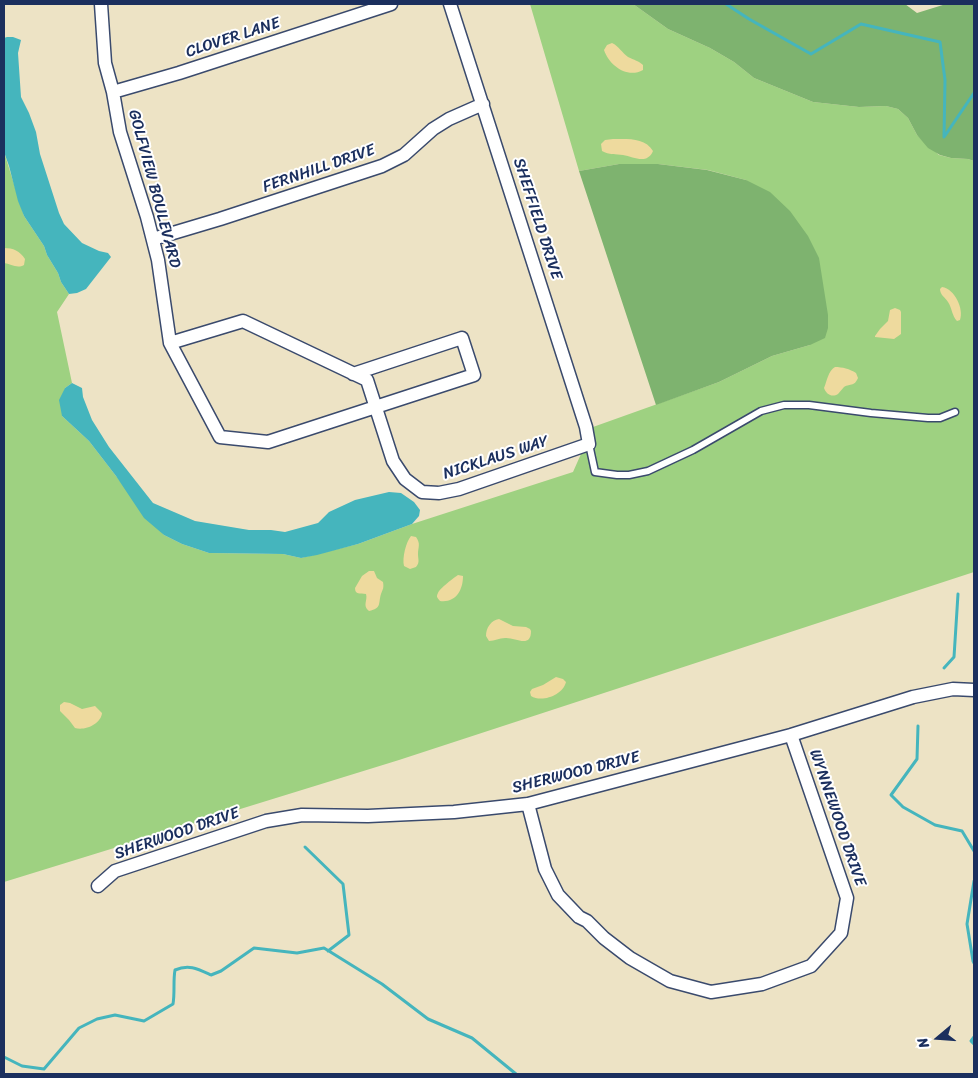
<!DOCTYPE html>
<html>
<head>
<meta charset="utf-8">
<style>
  body { margin:0 }
  #map { position:relative; width:978px; height:1078px; overflow:hidden; background:#ede3c5; font-family:Sriracha,sans-serif }
  canvas { display:block }
  .frame { position:absolute; inset:0; border:5px solid #1b2f5e; pointer-events:none }
  .north { position:absolute; left:913px; top:1013px; width:50px; height:50px; -webkit-text-stroke:4px #fff; paint-order:stroke; rotate:252deg; font-size:14px; font-weight:700; line-height:20px; text-align:center; color:#1b2f5e }
  .north::after { content:''; display:block; margin:auto; width:18px; height:22px; background:#1b2f5e; clip-path:polygon(50% 0,100% 100%,50% 72%,0 100%) }
</style>
</head>
<body>
<div id="map">
<canvas width="978" height="1078"></canvas>
<div class="frame"></div>
<div class="north">N</div>
</div>
<script>
const ctx = document.querySelector('canvas').getContext('2d');
ctx.lineJoin = 'round';
function fill(path, color) {
  ctx.fillStyle = color;
  ctx.fill(path, 'evenodd');
}
function trace(path, color, width, dash) {
  ctx.strokeStyle = color;
  ctx.lineWidth = width;
  ctx.lineCap = dash ? 'butt' : 'round';
  ctx.setLineDash(dash || []);
  ctx.stroke(path);
}
function drawText(font, color, halo, rows, align = 'center') {
  ctx.font = font + ' Sriracha,sans-serif';
  ctx.lineWidth = 4;
  ctx.setLineDash([]);
  ctx.textBaseline = 'middle';
  ctx.strokeStyle = halo;
  ctx.fillStyle = color;
  for (const [text, x, y, turn = 0] of rows) {
    ctx.save();
    ctx.translate(x, y);
    ctx.rotate((+turn || 0) * Math.PI / 180);
    ctx.textAlign = isNaN(turn) ? turn : align;
    if (halo) ctx.strokeText(text, 0, 0);
    ctx.fillText(text, 0, 0);
    ctx.restore();
  }
}
const green = new Path2D(`
  M 530,4 L 633,4 L 668,29 L 710,48 L 734,62 L 754,78 L 813,102 L 859,107 L 886,106 L 898,109 L 908,118 L 917,135 L 939,155 L 951,158 L 968,159 L 974,161 L 974,572 L 399,760 L 4,882 L 4,152 L 24,216 L 44,246 L 47,255 L 58,273 L 61,282 L 69,294 L 57,312 L 72,383 L 65,388 L 62,416 L 89,441 L 116,476 L 164,535 L 182,544 L 209,553 L 283,554 L 301,558 L 358,544 L 412,524 L 573,472 L 593,427 L 719,382 L 772,356 L 810,345 L 746,180 L 708,170 L 658,164 L 619,164 L 579,171 Z`);
const forest = new Path2D(`
  M 633,4 L 905,4 L 917,13 L 946,4 L 974,4 L 974,161 L 968,159 L 951,158 L 940,155 L 928,148 L 917,135 L 908,118 L 898,109 L 886,106 L 859,107 L 813,102 L 754,78 L 734,62 L 710,48 L 668,29 Z
  M 619,164 L 658,164 L 707,170 L 746,180 L 770,192 L 790,211 L 808,236 L 819,258 L 828,315 L 828,328 L 825,338 L 810,345 L 772,356 L 719,382 L 656,405 L 579,171 Z`);
const sand = new Path2D(`
  M 612,43 C 619,46 622,53 628,57 C 634,60 639,61 643,65 L 643,70 C 627,79 609,65 604,50 L 607,45 Z
  M 613,139 C 626,139 645,137 653,151 C 647,165 634,157 623,155 C 616,154 609,155 602,151 L 601,144 L 605,140 Z
  M 4,248 C 13,248 20,251 25,259 L 24,265 C 17,269 11,264 4,263 Z
  M 942,287 C 955,289 964,309 960,320 L 957,321 C 952,316 952,308 948,302 C 945,297 940,295 940,289 Z
  M 895,308 L 900,310 L 901,312 L 901,334 L 894,339 L 875,337 L 875,336 L 880,329 L 888,321 L 890,310 Z
  M 835,367 C 842,367 850,369 856,373 L 858,378 C 854,387 851,383 844,387 C 842,389 840,392 838,394 C 832,398 826,394 824,388 C 827,381 828,371 835,367 Z
  M 411,536 L 416,537 C 421,544 418,547 418,554 C 418,560 420,562 416,567 L 410,569 L 404,566 C 402,558 406,542 411,536 Z
  M 369,571 L 374,571 L 377,578 L 383,582 C 384,588 383,589 381,594 C 378,604 382,608 369,611 C 362,606 368,600 366,594 C 360,593 355,595 355,588 L 362,576 Z
  M 458,575 L 463,576 C 463,590 456,603 440,601 C 437,597 436,597 438,593 C 439,589 455,577 458,575 Z
  M 499,619 L 513,626 L 526,627 L 530,629 L 531,631 C 531,649 515,637 505,638 C 499,638 495,641 489,641 L 486,636 C 486,628 491,620 499,619 Z
  M 556,677 L 563,679 L 566,682 C 563,695 542,703 531,696 L 530,692 L 532,689 L 543,685 Z
  M 64,702 L 70,703 L 82,709 L 95,706 L 102,713 C 101,724 85,731 75,728 L 69,720 L 60,711 L 60,705 Z`);
const water = new Path2D(`
  M 7,37 L 13,37 L 21,40 L 18,53 L 21,97 L 29,113 L 36,132 L 40,154 L 59,213 L 64,224 L 82,243 L 99,251 L 108,253 L 111,257 L 86,289 L 77,293 L 69,294 L 61,282 L 58,273 L 47,255 L 44,246 L 24,216 L 18,201 L 9,166 L 4,152 L 4,38 Z
  M 72,383 L 82,388 L 83,397 L 92,420 L 109,447 L 153,503 L 195,521 L 249,530 L 271,530 L 285,532 L 318,523 L 329,512 L 355,500 L 389,492 L 401,493 L 414,502 L 420,510 L 419,516 L 412,524 L 358,544 L 317,555 L 301,558 L 283,554 L 209,553 L 182,544 L 164,535 L 144,518 L 116,476 L 89,441 L 62,416 L 59,400 L 65,388 Z`);
const stream = new Path2D(`
  M 726,4 L 749,19 L 811,54 L 861,24 L 940,42 L 945,80 L 944,137 L 974,93
  M 944,668 L 954,657 L 958,594
  M 918,726 L 917,759 L 891,795 L 903,807 L 935,825 L 962,831 L 974,851
  M 305,847 L 343,884 L 349,935 L 328,951
  M 974,881 L 967,924 L 973,961 L 974,963
  M 974,1037 L 971,1041 L 974,1044
  M 4,1057 L 22,1066 L 44,1069 L 79,1028 L 97,1019 L 115,1015 L 144,1021 L 173,1004 C 175,992 173,981 175,970 C 189,964 198,969 211,975 L 221,971 L 254,948 L 297,953 L 324,948 L 382,984 L 428,1019 L 472,1038 L 516,1074`);
const lane = new Path2D(`
  M 589,444 L 595,472 L 617,475 L 629,475 L 648,471 L 693,450 L 761,411 L 784,405 L 809,405 L 871,413 L 928,418 L 940,418 L 955,412`);
const street = new Path2D(`
  M 101,4 L 105,63 L 113,92 L 120,132 L 147,217 L 158,260 L 170,343 L 220,437 L 268,442 L 474,375 L 462,338 L 353,374
  M 113,92 L 179,73 L 391,4
  M 153,239 L 220,219 L 382,166 L 404,155 L 433,129 L 449,119 L 483,104
  M 170,343 L 243,321 L 367,380 L 393,461 L 405,479 L 422,492 L 439,493 L 459,489 L 589,444 L 586,427 L 450,4
  M 528,804 L 545,869 L 558,895 L 579,917 L 587,921 L 604,938 L 630,958 L 670,981 L 711,992 L 762,984 L 811,966 L 841,933 L 847,898 L 791,735
  M 98,886 L 115,871 L 266,821 L 302,815 L 368,816 L 454,812 L 528,804 L 791,735 L 913,697 L 953,689 L 974,690`);
const streetNames = [
  ["CLOVER LANE",233,38,-18],
  ["FERNHILL DRIVE",319,169,-19],
  ["GOLFVIEW BOULEVARD",154,189,75],
  ["SHEFFIELD DRIVE",537,219,72],
  ["NICKLAUS WAY",496,458,-18],
  ["SHERWOOD DRIVE",576,773,-14],
  ["WYNNEWOOD DRIVE",837,818,71],
  ["SHERWOOD DRIVE",177,834,-19]
];
fill(green, '#9ed181');
fill(forest, '#7eb36f');
fill(sand, '#eeda9e');
fill(water, '#45b5bd');
trace(stream, '#45b5bd', 3);
trace(lane, '#3a4a6d', 9);
trace(street, '#3a4a6d', 15);
trace(lane, '#fff', 6);
trace(street, '#fff', 12);
drawText('16px', '#1b2f5e', '#fff', streetNames);
</script>
</body>
</html>
